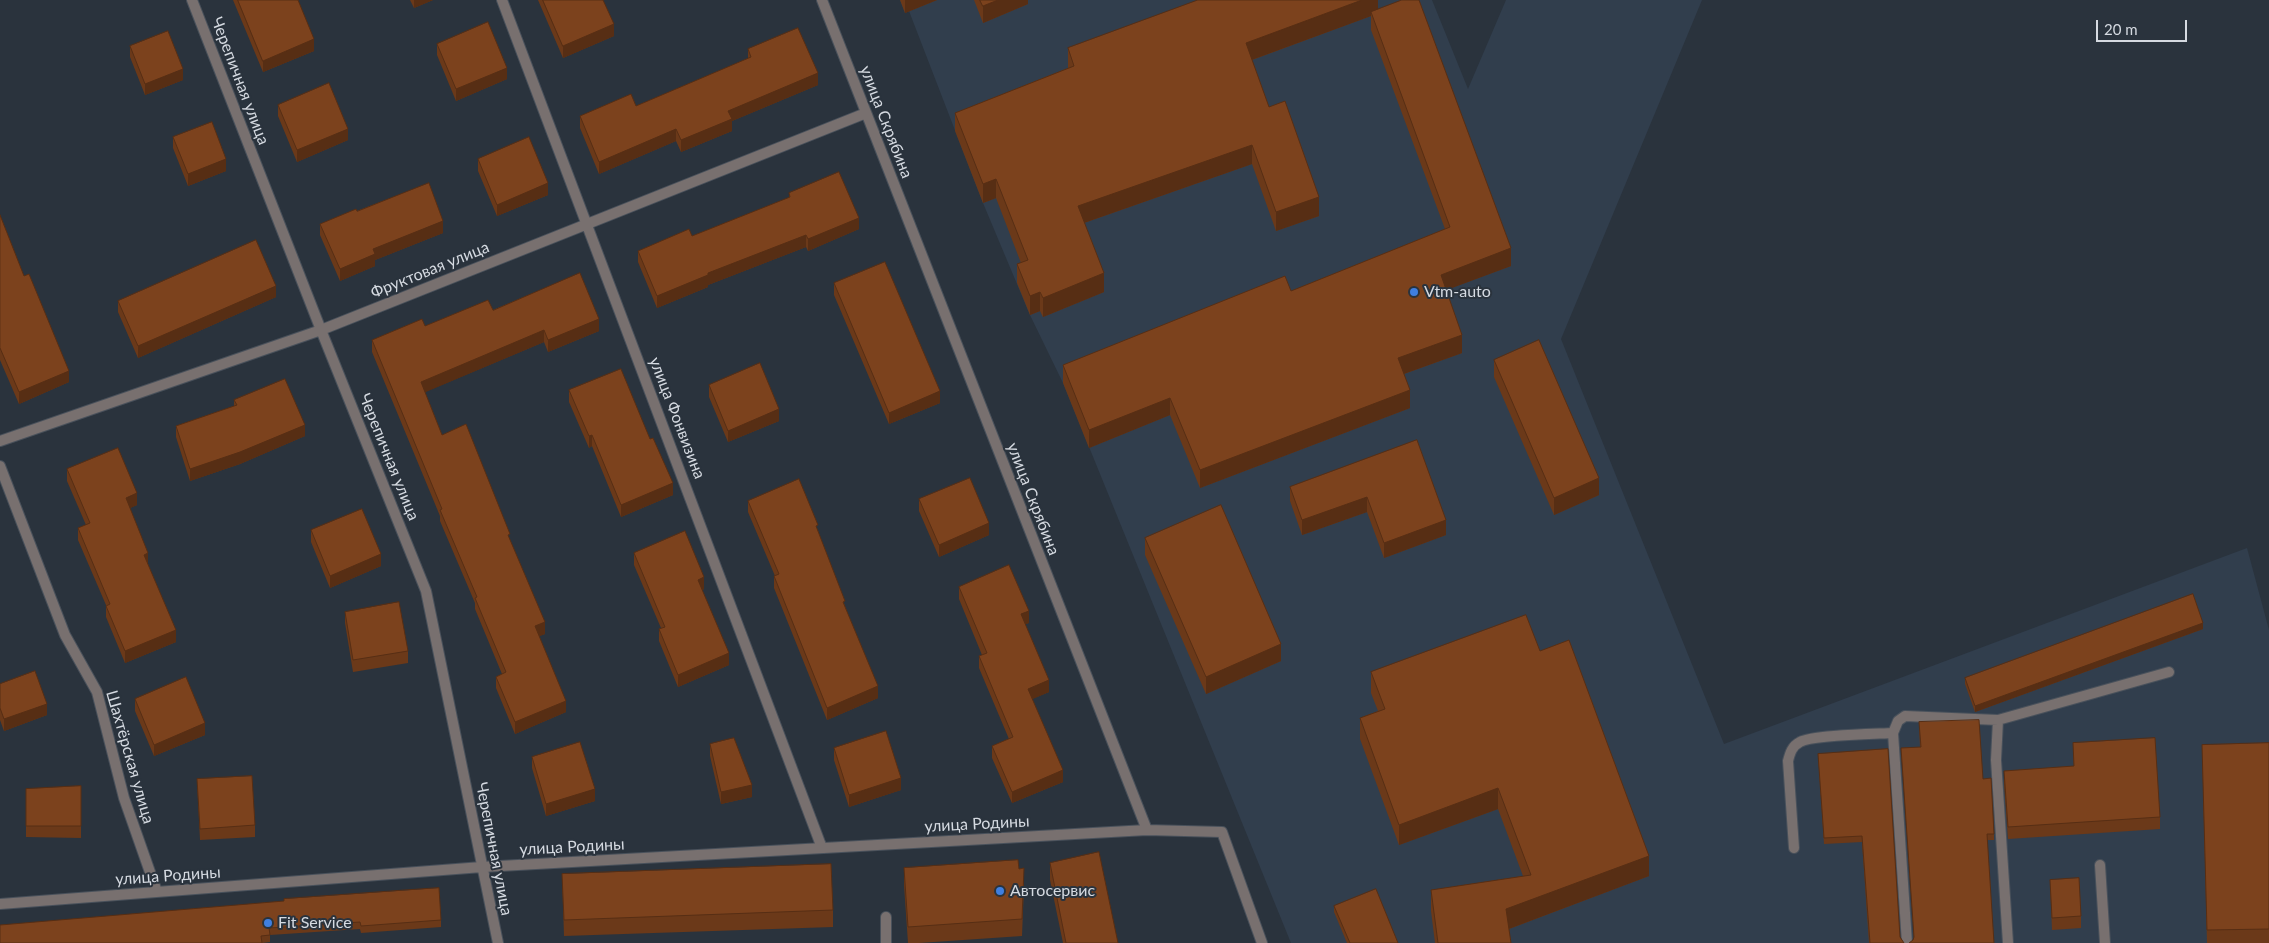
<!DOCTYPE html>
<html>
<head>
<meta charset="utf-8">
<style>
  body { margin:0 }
  #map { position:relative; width:2269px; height:943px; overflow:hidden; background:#2a333d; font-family:Lato,sans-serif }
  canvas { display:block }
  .scale { position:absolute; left:2096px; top:20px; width:91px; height:22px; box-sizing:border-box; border:2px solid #d5dae1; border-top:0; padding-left:6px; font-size:15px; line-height:18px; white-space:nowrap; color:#d5dae1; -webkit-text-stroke:4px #2a333d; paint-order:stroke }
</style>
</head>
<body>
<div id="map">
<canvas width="2269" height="943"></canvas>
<div class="scale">20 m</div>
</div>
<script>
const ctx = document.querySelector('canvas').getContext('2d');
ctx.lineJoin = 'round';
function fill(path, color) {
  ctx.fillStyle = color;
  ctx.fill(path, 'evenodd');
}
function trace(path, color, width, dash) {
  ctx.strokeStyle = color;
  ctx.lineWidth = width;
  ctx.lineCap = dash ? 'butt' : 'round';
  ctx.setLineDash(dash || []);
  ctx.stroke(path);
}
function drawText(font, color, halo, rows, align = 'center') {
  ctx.font = font + ' Lato,sans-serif';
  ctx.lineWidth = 4;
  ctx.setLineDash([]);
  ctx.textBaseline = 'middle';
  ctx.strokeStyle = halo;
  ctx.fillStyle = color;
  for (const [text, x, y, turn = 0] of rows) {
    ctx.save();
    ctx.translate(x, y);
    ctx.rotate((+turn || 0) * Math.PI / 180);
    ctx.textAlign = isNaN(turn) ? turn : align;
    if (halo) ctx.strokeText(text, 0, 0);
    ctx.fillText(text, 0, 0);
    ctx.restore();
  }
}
const built = new Path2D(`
  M 900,0 L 1432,0 L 1468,89 L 1506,0 L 1702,0 L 1561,339 L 1724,744 L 2247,548 L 2269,630 L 2269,943 L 1291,943 L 1063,383 L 1030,315 L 983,203 L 909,11 L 905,13 Z`);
const lane = new Path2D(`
  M 1998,720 L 1996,760 L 2008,943
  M 1893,733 L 1898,721 L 1905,716 L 1998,720 L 2169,672
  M 1794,848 L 1788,761 C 1790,753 1792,746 1800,742 C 1812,735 1875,734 1893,733 L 1907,943
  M 2100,865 L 2105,943
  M 886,917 L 886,943`);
const street = new Path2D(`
  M 192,0 L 321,330 L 426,591 L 498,943
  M 502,0 L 822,848
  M 822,0 L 1147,830 L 1222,832 L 1262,943
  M 0,441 L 321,330 L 866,113
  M 0,466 L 65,635 L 97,692 L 124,798 L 157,892
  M 0,904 L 482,867 L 1147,830`);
const wall = new Path2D(`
  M 233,0 L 298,0 L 314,51 L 263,72 Z
  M 410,0 L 433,0 L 414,8 Z
  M 538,0 L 603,0 L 614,36 L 563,58 Z
  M 900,0 L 937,0 L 905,13 Z
  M 974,0 L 1028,0 L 1028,4 L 983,23 Z
  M 1378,0 L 1378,9 L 1511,266 L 1446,290 L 1462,353 L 1404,374 L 1410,408 L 1200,488 L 1170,415 L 1089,448 L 1063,383 L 1063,365 L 1291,291 L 1445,229 L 1371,30 L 1371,16 L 1252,60 L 1269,107 L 1319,216 L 1276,231 L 1252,164 L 1084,223 L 1104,292 L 1043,317 L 1040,311 L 1030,315 L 1017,283 L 1017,264 L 1021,263 L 996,198 L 983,203 L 955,131 L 955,113 L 1068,68 L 1068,48 Z
  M 437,44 L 507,79 L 456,101 L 437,55 Z
  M 130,46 L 183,80 L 145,95 L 130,57 Z
  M 748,49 L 818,85 L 732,121 L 732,131 L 681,152 L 676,141 L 599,174 L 580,128 L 580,116 L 636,106 L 748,59 Z
  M 278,105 L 348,140 L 297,162 L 278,116 Z
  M 173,137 L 226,171 L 188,186 L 173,148 Z
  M 478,159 L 548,195 L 497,216 L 478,171 Z
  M 789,193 L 859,229 L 808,251 L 806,247 L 708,285 L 708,287 L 657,308 L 638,262 L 638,251 L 692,236 L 789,198 Z
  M 357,211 L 443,233 L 375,260 L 375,266 L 340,281 L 320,235 L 320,224 Z
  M 0,215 L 24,276 L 69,382 L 19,404 L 0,360 Z
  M 834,283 L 940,403 L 889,424 L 834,295 Z
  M 276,297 L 138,358 L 118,312 L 118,301 Z
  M 493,310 L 599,331 L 548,352 L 544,342 L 425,392 L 442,435 L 510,541 L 545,634 L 539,636 L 566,712 L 515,734 L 496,688 L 496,677 L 502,674 L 475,609 L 475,603 L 440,521 L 440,516 L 372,352 L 372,340 Z
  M 1494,360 L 1599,495 L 1554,515 L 1494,377 Z
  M 709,385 L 779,421 L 728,442 L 709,397 Z
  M 569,390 L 673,495 L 621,517 L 592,446 L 589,448 L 569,402 Z
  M 234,400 L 305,436 L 240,464 L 190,481 L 176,437 L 176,426 L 234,406 Z
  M 1417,440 L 1446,535 L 1384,558 L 1367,512 L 1302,535 L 1290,501 L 1290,487 Z
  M 67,469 L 137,505 L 130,508 L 148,564 L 176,642 L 125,663 L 106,617 L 106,605 L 78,540 L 78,528 L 86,525 L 67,481 Z
  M 919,499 L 989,535 L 939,557 L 919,511 Z
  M 748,501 L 818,531 L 878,698 L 827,720 L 774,588 L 774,576 L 775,576 L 748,512 Z
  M 311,530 L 381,566 L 330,588 L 311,542 Z
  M 1145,538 L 1281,661 L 1206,694 L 1145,555 Z
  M 634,553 L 704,589 L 702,590 L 729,665 L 678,687 L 659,641 L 659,629 L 661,628 L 634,565 Z
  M 959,587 L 1029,623 L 1025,624 L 1049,692 L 1032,699 L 1063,782 L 1012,803 L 992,758 L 992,746 L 1009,739 L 979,668 L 979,656 L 982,655 L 959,599 Z
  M 345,612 L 408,651 L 408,663 L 353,672 L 345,623 Z
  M 2203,629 L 1975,712 L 1965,684 L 1965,678 Z
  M 1540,651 L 1649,876 L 1509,929 L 1511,943 L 1435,943 L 1431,911 L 1431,890 L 1523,876 L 1498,809 L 1399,845 L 1360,739 L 1360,718 L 1378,711 L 1371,693 L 1371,672 Z
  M 0,684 L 47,715 L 4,731 L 0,720 Z
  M 135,699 L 205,735 L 154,756 L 135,711 Z
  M 1919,722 L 1983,779 L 1994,834 L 1994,840 L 1987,840 L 1913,940 L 1914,938 L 1901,748 L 1920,747 Z
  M 2073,743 L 2160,817 L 2160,829 L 2008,839 L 2004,783 L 2004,771 L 2074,766 Z
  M 2269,743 L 2269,943 L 2207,943 L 2202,745 Z
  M 710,744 L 752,797 L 721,804 L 710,756 Z
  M 834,748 L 901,790 L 849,807 L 834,760 Z
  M 1888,749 L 1900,937 L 1904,943 L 1869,943 L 1862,842 L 1824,844 L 1818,754 Z
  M 532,757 L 595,801 L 546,816 L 532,768 Z
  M 197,779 L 255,825 L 255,837 L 200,840 Z
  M 81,786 L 81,838 L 26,837 L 26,789 Z
  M 1050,863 L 1118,943 L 1063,943 L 1050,880 Z
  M 904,868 L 1019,869 L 1024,885 L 1022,936 L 919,943 L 908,943 L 904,885 Z
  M 562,874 L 833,910 L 833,927 L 564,936 Z
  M 2050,880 L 2081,916 L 2081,928 L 2052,930 Z
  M 1334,906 L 1398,943 L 1347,943 L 1334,912 Z
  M 441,920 L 441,927 L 361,933 L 360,929 L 270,935 L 270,942 L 262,943 L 0,925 Z`);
const shadedWall = new Path2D(`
  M 414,0 L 433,0 L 414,8 Z
  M 905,0 L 937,0 L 905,13 Z
  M 998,0 L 1028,0 L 1028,4 L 983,23 L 983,6 Z
  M 1362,0 L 1378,0 L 1378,13 L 1371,12 L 1371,16 L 1246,62 L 1246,43 Z
  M 614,24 L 614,36 L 563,58 L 563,46 Z
  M 314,39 L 314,51 L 263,72 L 263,61 Z
  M 507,68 L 507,79 L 456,101 L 456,89 Z
  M 183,69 L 183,80 L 145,95 L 145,84 Z
  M 818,73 L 818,85 L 732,121 L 732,131 L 681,152 L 681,140 L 728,111 Z
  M 348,129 L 348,140 L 297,162 L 297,150 Z
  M 676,129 L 676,141 L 599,174 L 599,162 Z
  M 1252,145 L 1252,164 L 1078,225 L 1078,206 Z
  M 226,159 L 226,171 L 188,186 L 188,174 Z
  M 996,179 L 996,198 L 983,203 L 983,184 Z
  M 548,183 L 548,195 L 497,216 L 497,205 Z
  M 1319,197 L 1319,216 L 1276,231 L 1276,212 Z
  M 859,218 L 859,229 L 808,251 L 808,239 Z
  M 443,221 L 443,233 L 375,260 L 375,266 L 340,281 L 340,269 L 373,249 Z
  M 806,235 L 806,247 L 708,285 L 708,287 L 657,308 L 657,296 L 708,273 Z
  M 1511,248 L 1511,266 L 1441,292 L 1441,275 Z
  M 1104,273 L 1104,292 L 1043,317 L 1043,298 Z
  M 276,286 L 276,297 L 138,358 L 138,346 Z
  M 1040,292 L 1040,311 L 1030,315 L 1030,296 Z
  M 599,319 L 599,331 L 548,352 L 548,340 Z
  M 544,330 L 544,342 L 421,394 L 421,382 Z
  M 1462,335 L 1462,353 L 1398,376 L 1398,358 Z
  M 69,371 L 69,382 L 19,404 L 19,392 Z
  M 1410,390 L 1410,408 L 1200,488 L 1200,470 Z
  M 940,391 L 940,403 L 889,424 L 889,413 Z
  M 1170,398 L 1170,415 L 1089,448 L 1089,430 Z
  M 779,409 L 779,421 L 728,442 L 728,431 Z
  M 305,425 L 305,436 L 240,464 L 190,481 L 190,469 Z
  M 592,435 L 592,446 L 589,448 L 589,436 Z
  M 1599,478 L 1599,495 L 1554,515 L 1554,498 Z
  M 673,483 L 673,495 L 621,517 L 621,505 Z
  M 137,493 L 137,505 L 126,510 L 126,498 Z
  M 1367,497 L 1367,512 L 1302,535 L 1302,520 Z
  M 1446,520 L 1446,535 L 1384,558 L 1384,543 Z
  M 989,523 L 989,535 L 939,557 L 939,545 Z
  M 148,553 L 148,564 L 144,566 L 144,555 Z
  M 381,554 L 381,566 L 330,588 L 330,576 Z
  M 704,577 L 704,589 L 698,592 L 698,580 Z
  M 1029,611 L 1029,623 L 1021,626 L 1021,614 Z
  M 545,622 L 545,634 L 535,638 L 535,626 Z
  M 2203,623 L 2203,629 L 1975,712 L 1975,706 Z
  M 176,630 L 176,642 L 125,663 L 125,651 Z
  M 1281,644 L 1281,661 L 1206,694 L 1206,677 Z
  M 729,653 L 729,665 L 678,687 L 678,675 Z
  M 1049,680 L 1049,692 L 1028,701 L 1028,689 Z
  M 878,686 L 878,698 L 827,720 L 827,708 Z
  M 566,701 L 566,712 L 515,734 L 515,722 Z
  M 47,704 L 47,715 L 4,731 L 4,719 Z
  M 205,723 L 205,735 L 154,756 L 154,745 Z
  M 1063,770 L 1063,782 L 1012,803 L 1012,792 Z
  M 901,778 L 901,790 L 849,807 L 849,795 Z
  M 752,785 L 752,797 L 721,804 L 721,792 Z
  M 1498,788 L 1498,809 L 1399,845 L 1399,825 Z
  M 595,789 L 595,801 L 546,816 L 546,804 Z
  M 1649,856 L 1649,876 L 1506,930 L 1506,909 Z`);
const building = new Path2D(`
  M 238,0 L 298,0 L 314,39 L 263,61 Z
  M 543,0 L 603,0 L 614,24 L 563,46 Z
  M 980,0 L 998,0 L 983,6 Z
  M 1198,0 L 1362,0 L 1246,43 L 1269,107 L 1285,101 L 1319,197 L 1276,212 L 1252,145 L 1078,206 L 1104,273 L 1043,298 L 1040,292 L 1030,296 L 1017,264 L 1028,260 L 996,179 L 983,184 L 955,113 L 1074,66 L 1068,48 Z
  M 1402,0 L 1419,0 L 1511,248 L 1441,275 L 1462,335 L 1398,358 L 1410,390 L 1200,470 L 1170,398 L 1089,430 L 1063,365 L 1285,276 L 1291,291 L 1450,227 L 1371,12 Z
  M 488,22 L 507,68 L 456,89 L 437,44 Z
  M 798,28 L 818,73 L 728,111 L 732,119 L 681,140 L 676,129 L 599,162 L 580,116 L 631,94 L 636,106 L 751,57 L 748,49 Z
  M 168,31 L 183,69 L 145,84 L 130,46 Z
  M 329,83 L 348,129 L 297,150 L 278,105 Z
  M 212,122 L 226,159 L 188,174 L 173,137 Z
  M 529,137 L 548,183 L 497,205 L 478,159 Z
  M 839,172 L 859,218 L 808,239 L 806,235 L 708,273 L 708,275 L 657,296 L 638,251 L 689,229 L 692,236 L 790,197 L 789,193 Z
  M 429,183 L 443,221 L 373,249 L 375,254 L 340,269 L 320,224 L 356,209 L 357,211 Z
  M 0,215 L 24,276 L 29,274 L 69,371 L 19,392 L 0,348 Z
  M 256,240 L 276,286 L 138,346 L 118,301 Z
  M 885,262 L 940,391 L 889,413 L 834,283 Z
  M 580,273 L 599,319 L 548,340 L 544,330 L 421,382 L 442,435 L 466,424 L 510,534 L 508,535 L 545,622 L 535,626 L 566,701 L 515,722 L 496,677 L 506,672 L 475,598 L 477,597 L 440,510 L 442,509 L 372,340 L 422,319 L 425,326 L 488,300 L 493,310 Z
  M 1539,340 L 1599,478 L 1554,498 L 1494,360 Z
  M 760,363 L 779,409 L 728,431 L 709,385 Z
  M 621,369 L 650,439 L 653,438 L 673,483 L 621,505 L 592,435 L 589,436 L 569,390 Z
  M 285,379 L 305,425 L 240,452 L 190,469 L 176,426 L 237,405 L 234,400 Z
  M 1417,440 L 1446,520 L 1384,543 L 1367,497 L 1302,520 L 1290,487 Z
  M 118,448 L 137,493 L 126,498 L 148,553 L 144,555 L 176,630 L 125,651 L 106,606 L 110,604 L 78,528 L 90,523 L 67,469 Z
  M 970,478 L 989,523 L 939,545 L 919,499 Z
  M 799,479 L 818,525 L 816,526 L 845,601 L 843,602 L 878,686 L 827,708 L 774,576 L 779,574 L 748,501 Z
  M 1221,505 L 1281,644 L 1206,677 L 1145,538 Z
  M 362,509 L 381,554 L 330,576 L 311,530 Z
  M 685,531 L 704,577 L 698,580 L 729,653 L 678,675 L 659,629 L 665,627 L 634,553 Z
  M 1009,565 L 1029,611 L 1021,614 L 1049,680 L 1028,689 L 1063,770 L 1012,792 L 992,746 L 1013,737 L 979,656 L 987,653 L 959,587 Z
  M 2193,594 L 2203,623 L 1975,706 L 1965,678 Z
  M 399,602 L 408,651 L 353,660 L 345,612 Z
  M 1526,615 L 1540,651 L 1569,640 L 1649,856 L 1506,909 L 1511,943 L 1438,943 L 1431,890 L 1531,875 L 1498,788 L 1399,825 L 1360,718 L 1385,709 L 1371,672 Z
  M 35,671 L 47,704 L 4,719 L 0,708 L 0,684 Z
  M 186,677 L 205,723 L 154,745 L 135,699 Z
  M 1979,720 L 1983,779 L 1991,778 L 1994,834 L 1987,834 L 1994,943 L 1909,943 L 1913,940 L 1914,937 L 1901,748 L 1921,747 L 1919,722 Z
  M 886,731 L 901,778 L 849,795 L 834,748 Z
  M 734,738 L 752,785 L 721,792 L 710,744 Z
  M 2155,738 L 2160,817 L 2008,827 L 2004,771 L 2074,766 L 2073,743 Z
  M 580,742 L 595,789 L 546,804 L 532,757 Z
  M 2269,743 L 2269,929 L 2207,930 L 2202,745 Z
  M 1888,749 L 1900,937 L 1904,943 L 1870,943 L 1862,836 L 1824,838 L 1818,754 Z
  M 252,776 L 255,825 L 200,829 L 197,779 Z
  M 81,786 L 81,826 L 26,826 L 26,789 Z
  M 1099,852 L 1118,943 L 1066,943 L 1050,863 Z
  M 1018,860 L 1019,869 L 1024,868 L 1022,919 L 908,927 L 904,868 Z
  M 831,864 L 833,910 L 564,920 L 562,874 Z
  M 2079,878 L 2081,916 L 2052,918 L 2050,880 Z
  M 439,888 L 441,920 L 361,926 L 360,922 L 269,928 L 270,935 L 261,936 L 262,943 L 0,943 L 0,925 L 284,901 L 284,899 Z
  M 1376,889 L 1398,943 L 1350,943 L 1334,906 Z`);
const markers = [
  [1414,292,5,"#3f7fe0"],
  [1000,891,5,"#3f7fe0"],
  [268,923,5,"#3f7fe0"]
];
const streetNames = [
  ["Черепичная улица",240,81,69],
  ["улица Скрябина",886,122,69],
  ["Фруктовая улица",430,270,-22],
  ["улица Фонвизина",677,418,69],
  ["Черепичная улица",389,457,68],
  ["улица Скрябина",1033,499,69],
  ["Шахтёрская улица",130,757,74],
  ["улица Родины",977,824,-3],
  ["улица Родины",572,847,-3],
  ["Черепичная улица",494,849,79],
  ["улица Родины",168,876,-4]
];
const poiNames = [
  ["Vtm-auto",1424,292],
  ["Автосервис",1010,891],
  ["Fit Service",278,923]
];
fill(built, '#313e4d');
trace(lane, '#49515b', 12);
trace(street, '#49515b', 12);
trace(lane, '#78706f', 10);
trace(street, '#78706f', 10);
fill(wall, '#6b3919');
fill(shadedWall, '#572e14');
fill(building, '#7c421d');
trace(building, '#572e14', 1);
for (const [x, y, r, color] of markers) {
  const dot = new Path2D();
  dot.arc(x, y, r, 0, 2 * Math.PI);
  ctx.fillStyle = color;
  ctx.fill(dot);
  trace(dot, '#2a333d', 2);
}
drawText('16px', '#d5dae1', '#2a333d', streetNames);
drawText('16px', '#d5dae1', '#2a333d', poiNames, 'left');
</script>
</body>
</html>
